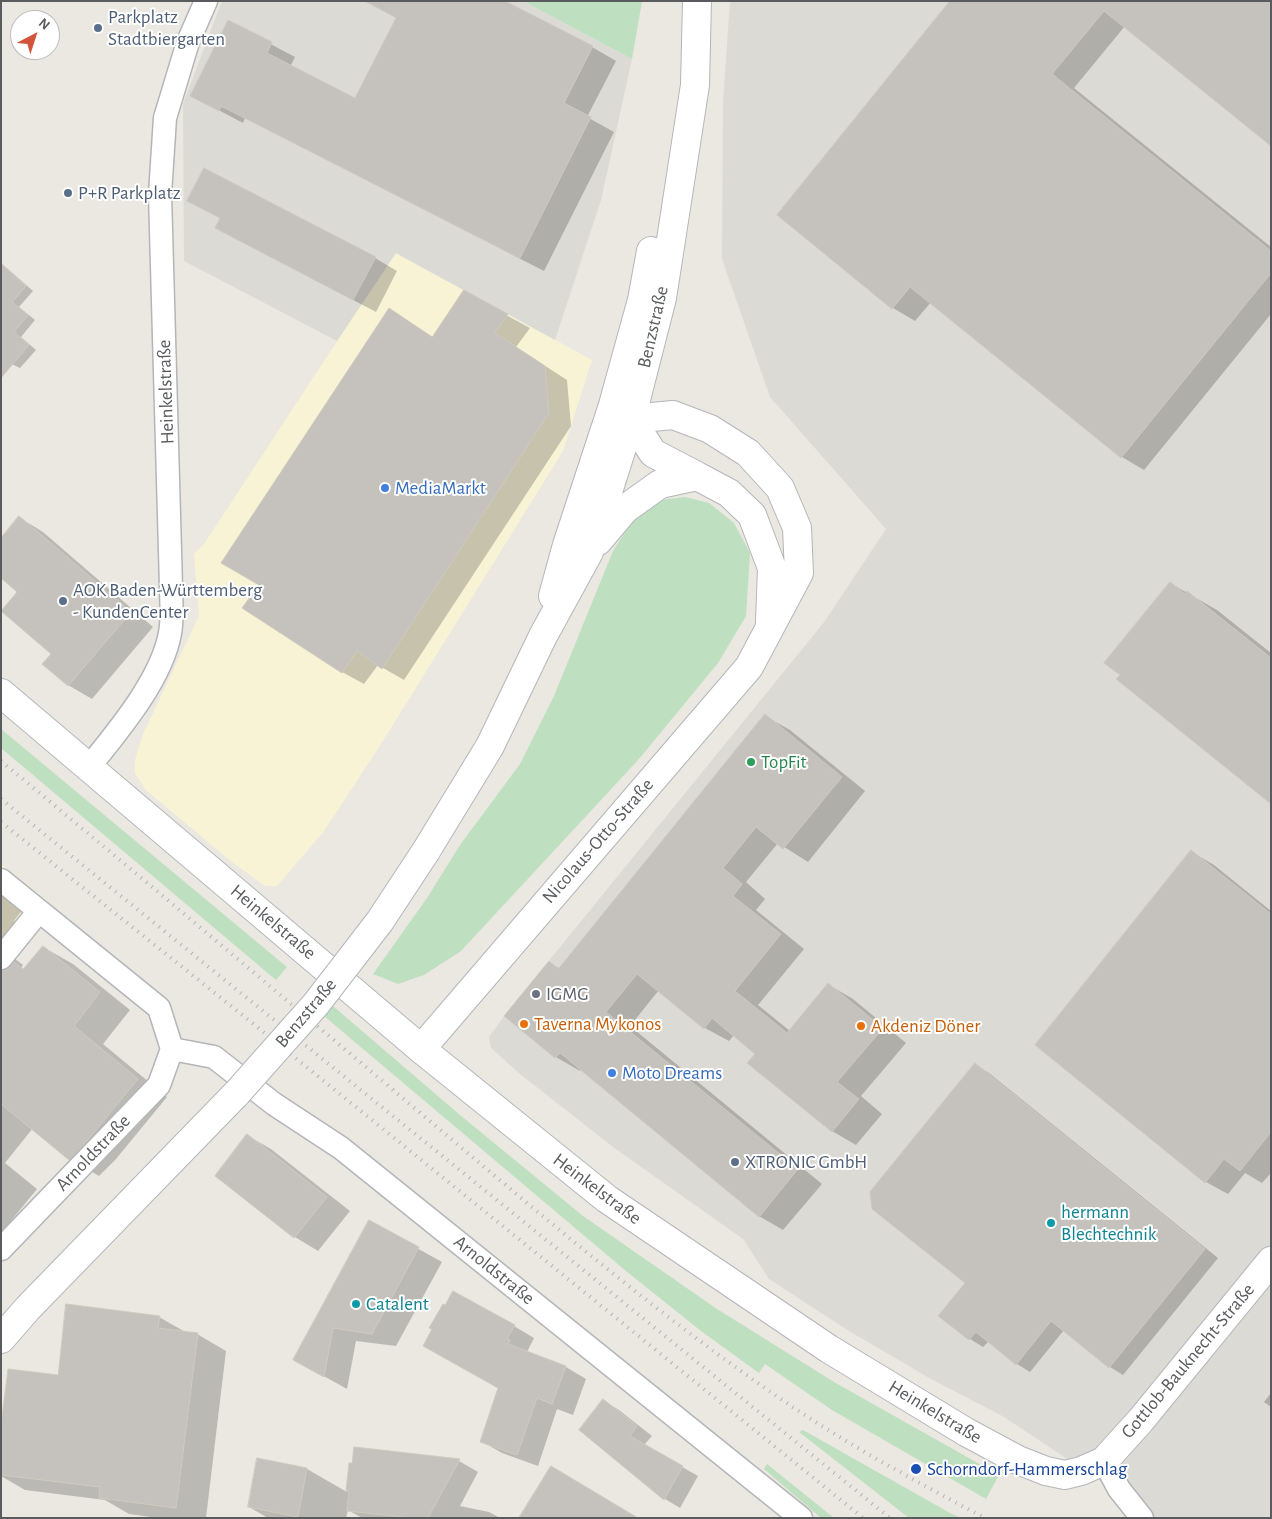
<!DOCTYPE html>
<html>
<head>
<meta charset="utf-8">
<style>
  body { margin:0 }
  #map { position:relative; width:1272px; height:1519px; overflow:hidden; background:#eae8e0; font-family:"Alegreya Sans",sans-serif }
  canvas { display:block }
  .frame { position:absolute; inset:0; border:2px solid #595b5f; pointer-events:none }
  .north { position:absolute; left:10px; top:10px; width:50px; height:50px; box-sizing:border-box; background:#fff; border:1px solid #bdbdbf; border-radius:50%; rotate:40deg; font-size:14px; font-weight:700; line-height:20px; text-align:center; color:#595b5f }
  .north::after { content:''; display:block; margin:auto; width:18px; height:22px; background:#d3543c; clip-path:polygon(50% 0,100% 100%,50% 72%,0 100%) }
</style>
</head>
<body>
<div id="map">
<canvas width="1272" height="1519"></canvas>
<div class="frame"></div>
<div class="north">N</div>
</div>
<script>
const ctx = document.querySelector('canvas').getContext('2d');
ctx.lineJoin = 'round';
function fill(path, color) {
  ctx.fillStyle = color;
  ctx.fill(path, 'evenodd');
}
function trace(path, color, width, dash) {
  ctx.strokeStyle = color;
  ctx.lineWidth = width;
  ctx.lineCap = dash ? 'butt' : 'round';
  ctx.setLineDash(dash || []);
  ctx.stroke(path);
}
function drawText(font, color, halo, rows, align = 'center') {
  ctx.font = font + ' "Alegreya Sans",sans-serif';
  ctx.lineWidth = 4;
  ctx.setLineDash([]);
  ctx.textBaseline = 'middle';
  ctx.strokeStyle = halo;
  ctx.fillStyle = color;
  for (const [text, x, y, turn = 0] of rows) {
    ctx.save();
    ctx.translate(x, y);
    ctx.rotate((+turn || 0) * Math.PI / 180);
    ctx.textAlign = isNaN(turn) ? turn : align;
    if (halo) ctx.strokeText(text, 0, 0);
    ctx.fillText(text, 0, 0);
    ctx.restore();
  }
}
const commercial = new Path2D(`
  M 395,253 L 592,360 L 563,451 L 381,744 L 324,831 L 277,886 L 265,886 L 232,862 L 146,790 L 135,773 L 135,760 L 143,734 L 199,616 L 194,554 L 204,544 Z
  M 1,864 L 48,901 L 1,955 Z`);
const industrial = new Path2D(`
  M 222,1 L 523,1 L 632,59 L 601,200 L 555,340 L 396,253 L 337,341 L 184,261 L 183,104 Z
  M 730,1 L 1271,1 L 1271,1518 L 1156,1518 L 1004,1417 L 931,1379 L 849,1331 L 769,1279 L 743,1239 L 613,1147 L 520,1074 L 491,1048 L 489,1037 L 504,1016 L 825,621 L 886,529 L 770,397 L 722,259 L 723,103 Z`);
const green = new Path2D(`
  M 523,1 L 642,1 L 632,59 Z
  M 685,497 L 709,503 L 734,523 L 750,553 L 746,616 L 718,663 L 639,759 L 461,951 L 424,975 L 398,984 L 373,974 L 427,898 L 460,845 L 520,764 L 554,696 L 613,551 L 635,516 L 661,500 Z
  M 1,729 L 287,967 L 276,980 L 1,748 Z
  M 333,1006 L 460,1115 L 583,1216 L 717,1309 L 834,1382 L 999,1475 L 986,1499 L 832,1410 L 765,1364 L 759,1373 L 701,1331 L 626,1271 L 324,1016 Z
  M 803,1430 L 950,1513 L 961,1518 L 909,1518 L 799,1432 Z
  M 767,1464 L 834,1518 L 821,1518 L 764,1469 Z`);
const shadow = new Path2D(`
  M 951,1 L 1271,1 L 1125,26 L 1074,88 L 1271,247 L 1271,314 L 1144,470 L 1122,457 L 931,302 L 915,321 L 893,308 Z
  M 229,22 L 295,57 L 290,67 L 356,100 L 592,47 L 616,61 L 587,117 L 614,132 L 544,271 L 245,118 L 243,123 L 192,96 Z
  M 239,240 L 375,258 L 397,271 L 376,312 Z
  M 1,263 L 33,291 L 19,307 L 35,320 L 21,337 L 36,350 L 20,368 L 1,359 Z
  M 464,292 L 530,328 L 516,347 L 567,380 L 571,426 L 404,680 L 378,665 L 364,684 L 342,672 L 261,584 L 389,310 L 433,337 Z
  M 20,518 L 43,532 L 153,627 L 92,699 L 68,685 L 19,592 Z
  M 1170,583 L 1217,610 L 1271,653 L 1271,802 Z
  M 765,716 L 790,730 L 865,791 L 808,862 L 778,843 L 746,882 L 765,899 L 756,910 L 804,949 L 758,1005 L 790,1031 L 829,985 L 853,999 L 906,1043 L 861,1096 L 882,1114 L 856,1145 L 832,1131 L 757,1054 L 734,1035 L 729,1041 L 705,1028 L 659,990 L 630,1026 L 822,1184 L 783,1230 L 759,1216 L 581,1069 L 580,1071 L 556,1057 L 549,962 L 560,969 Z
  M 1192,852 L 1214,865 L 1271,911 L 1271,1173 L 1262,1183 L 1245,1173 L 1228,1194 L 1206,1182 Z
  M 1,884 L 23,909 L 14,921 L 33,936 L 15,959 L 23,965 L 21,968 L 25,970 L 43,947 L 73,964 L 130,1010 L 103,1044 L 167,1097 L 116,1159 L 99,1176 L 70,1159 L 33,1128 L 5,1163 L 37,1189 L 1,1233 Z
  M 975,1065 L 989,1073 L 1218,1258 L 1123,1375 L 1110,1367 L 1064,1330 L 1030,1372 L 1017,1364 L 989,1341 L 983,1347 L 970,1339 L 940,1316 L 966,1283 Z
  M 248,1136 L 271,1149 L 350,1211 L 318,1251 L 295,1237 L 216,1176 Z
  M 370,1222 L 442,1262 L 396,1346 L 356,1341 L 347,1389 L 295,1360 Z
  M 159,1317 L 187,1333 L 197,1334 L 226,1351 L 206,1518 L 158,1518 L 129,1514 L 105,1500 L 25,1490 L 1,1476 L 1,1435 L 59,1376 Z
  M 514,1326 L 534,1338 L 527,1352 L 566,1367 L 586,1379 L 573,1415 L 557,1409 L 538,1466 L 502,1453 L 481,1441 L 500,1388 L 445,1357 Z
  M 1271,1393 L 1271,1407 L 1264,1402 Z
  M 604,1401 L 619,1410 L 652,1436 L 644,1445 L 698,1476 L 680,1508 L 665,1499 L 581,1429 Z
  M 355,1449 L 459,1461 L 478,1472 L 460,1506 L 489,1512 L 500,1518 L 362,1518 L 348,1510 L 346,1518 L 268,1518 L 249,1507 L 307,1469 L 347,1492 L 350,1464 L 353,1465 Z`);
const building = new Path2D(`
  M 365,1 L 505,1 L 593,46 L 564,103 L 591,117 L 520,258 L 221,106 L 219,111 L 190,96 L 228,20 L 272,42 L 267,53 L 355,98 L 396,18 Z
  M 950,1 L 1271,1 L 1271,146 L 1104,11 L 1052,74 L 1271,251 L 1271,273 L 1121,458 L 910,287 L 892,309 L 777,215 Z
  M 204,168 L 376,257 L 353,300 L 215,228 L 220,218 L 187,201 Z
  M 1,264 L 26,286 L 12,302 L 28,315 L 14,332 L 29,345 L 1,378 Z
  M 464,290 L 508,314 L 495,333 L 545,366 L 549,413 L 382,669 L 357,651 L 342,673 L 242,608 L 259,585 L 221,563 L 389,308 L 432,337 Z
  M 19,516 L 131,612 L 68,686 L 42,664 L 51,654 L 1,611 L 17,592 L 1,578 L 1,538 Z
  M 1170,582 L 1185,594 L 1187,591 L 1271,658 L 1271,804 L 1116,679 L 1120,675 L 1104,663 Z
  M 765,714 L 842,777 L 783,849 L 756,827 L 723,868 L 742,884 L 733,896 L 781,934 L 735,991 L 787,1033 L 828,983 L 883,1028 L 837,1082 L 859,1099 L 832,1132 L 747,1063 L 755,1054 L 712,1018 L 704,1029 L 637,974 L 606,1012 L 798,1169 L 759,1217 L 560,1053 L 555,1058 L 504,1016 L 549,961 L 558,969 Z
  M 1191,850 L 1271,914 L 1271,1132 L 1240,1171 L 1224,1159 L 1205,1183 L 1035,1045 Z
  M 43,946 L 100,992 L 74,1026 L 138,1079 L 86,1142 L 69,1160 L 1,1104 L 1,971 L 6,970 L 14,962 L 23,969 Z
  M 975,1063 L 1205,1249 L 1109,1368 L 1051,1321 L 1016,1365 L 976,1332 L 969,1340 L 938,1316 L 965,1283 L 872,1209 L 870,1192 Z
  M 247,1134 L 327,1197 L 294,1238 L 215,1176 Z
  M 369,1220 L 419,1247 L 372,1334 L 333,1328 L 324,1377 L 293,1360 Z
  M 453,1291 L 515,1325 L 507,1339 L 510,1340 L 508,1344 L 566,1366 L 552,1404 L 537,1398 L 517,1455 L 480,1442 L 498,1388 L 423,1346 L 432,1329 L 429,1328 L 443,1304 L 445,1305 Z
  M 66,1304 L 160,1316 L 158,1328 L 198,1333 L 176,1508 L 99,1498 L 100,1487 L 1,1475 L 1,1425 L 8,1369 L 58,1375 Z
  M 603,1399 L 637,1426 L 630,1436 L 683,1466 L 664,1500 L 579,1430 Z
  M 354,1447 L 381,1450 L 460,1459 L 428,1518 L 412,1518 L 347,1511 L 349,1491 L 346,1491 L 349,1463 L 352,1463 Z
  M 257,1458 L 307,1468 L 298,1517 L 248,1507 Z
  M 551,1466 L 638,1518 L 519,1518 Z`);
const street = new Path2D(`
  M 89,767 C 118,731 162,679 170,633 C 173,619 171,602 171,587 L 160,194 L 165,118 L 188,42 L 206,1
  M 1,880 L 159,1008 L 172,1049 L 159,1085 L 1,1249
  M 1,958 L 39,911
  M 172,1049 L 214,1057 L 274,1104 L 341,1148 L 801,1518
  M 1104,1461 L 1119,1489 L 1142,1518`);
const secondary = new Path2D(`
  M 631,419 L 653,453 L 697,476
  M 598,541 L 625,509 L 660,484 L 697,476 L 729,493 L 752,515 L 772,568 L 770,622
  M 553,596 L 567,545 L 613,405 L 642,300 L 651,251
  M 1,693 L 421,1049 L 607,1199 L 829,1349 L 966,1432 L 1018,1460 L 1046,1471 L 1065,1475 L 1081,1471 L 1104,1461 L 1141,1420 L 1271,1261
  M 426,851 L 490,746 L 543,636 L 589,552 L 631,419 L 662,298 L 695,85 L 697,1
  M 421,1049 L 749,667 L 799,573 L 797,528 L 780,488 L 748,453 L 710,429 L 673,415 L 631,419
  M 1,1339 L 28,1308 L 237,1093`);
const rail = new Path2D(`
  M 1,761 C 141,877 279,994 418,1111 C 534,1209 649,1308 775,1395 C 841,1441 913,1480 985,1518
  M 1,799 L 890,1518
  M 1,822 L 251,1022 L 863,1518`);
const secondaryBridge = new Path2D(`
  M 237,1093 L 316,1004 L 380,921 L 426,851`);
const markers = [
  [98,28,5,"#5c6f8a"],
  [68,193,5,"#5c6f8a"],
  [385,488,5,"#3f7fe0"],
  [63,601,5,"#5c6f8a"],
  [751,762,5,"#2e9e5b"],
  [536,994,5,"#6b7280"],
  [524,1024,5,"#e8710a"],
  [861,1026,5,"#e8710a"],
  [612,1073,5,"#3f7fe0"],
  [735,1162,5,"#5c6f8a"],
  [1051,1223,5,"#0f9aa8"],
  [356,1304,5,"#0f9aa8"],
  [916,1469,6,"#1a4fb4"]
];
const serviceNames = [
  ["Parkplatz",108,17],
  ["Stadtbiergarten",108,39],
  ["P+R Parkplatz",78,193],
  ["AOK Baden-Württemberg",73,590],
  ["- KundenCenter",73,612],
  ["XTRONIC GmbH",745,1162]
];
const streetNames = [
  ["Benzstraße",653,327,-77],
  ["Heinkelstraße",166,392,-92],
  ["Nicolaus-Otto-Straße",598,841,-49],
  ["Heinkelstraße",273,922,40],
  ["Benzstraße",306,1013,-50],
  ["Arnoldstraße",93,1153,-46],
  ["Heinkelstraße",597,1189,37],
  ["Arnoldstraße",494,1270,39],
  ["Gottlob-Bauknecht-Straße",1188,1361,-50],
  ["Heinkelstraße",935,1412,31]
];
const shopNames = [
  ["MediaMarkt",395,488],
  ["Moto Dreams",622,1073]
];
const leisureNames = [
  ["TopFit",761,762]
];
const worshipNames = [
  ["IGMG",546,994]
];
const foodNames = [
  ["Taverna Mykonos",534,1024],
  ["Akdeniz Döner",871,1026]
];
const cultureNames = [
  ["hermann",1061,1212],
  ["Blechtechnik",1061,1234],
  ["Catalent",366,1304]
];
const transitNames = [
  ["Schorndorf-Hammerschlag",927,1469]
];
fill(commercial, '#f9f3d6');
fill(industrial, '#dbdad4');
fill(green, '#bfdfc1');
fill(shadow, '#0003');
fill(building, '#c5c2bd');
trace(building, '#cecabf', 1);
trace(street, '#b3b5b9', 25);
trace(secondary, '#b4b6bb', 30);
trace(street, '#fff', 22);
trace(secondary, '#fff', 28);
trace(rail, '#b0b1b1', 4, [1, 6]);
trace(secondaryBridge, '#b4b6bb', 30, []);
trace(secondaryBridge, '#fff', 28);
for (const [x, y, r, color] of markers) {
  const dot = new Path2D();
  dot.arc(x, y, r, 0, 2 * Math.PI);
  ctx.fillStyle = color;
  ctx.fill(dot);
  trace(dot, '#fff', 2);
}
drawText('19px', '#4e5e75', '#fff', serviceNames, 'left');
drawText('19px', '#595b5f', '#fff', streetNames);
drawText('19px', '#366cbe', '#fff', shopNames, 'left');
drawText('19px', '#27864d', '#fff', leisureNames, 'left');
drawText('19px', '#5b616d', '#fff', worshipNames, 'left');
drawText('19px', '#c56008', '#fff', foodNames, 'left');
drawText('19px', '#0d838f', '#fff', cultureNames, 'left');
drawText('19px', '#164399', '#fff', transitNames, 'left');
</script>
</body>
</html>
